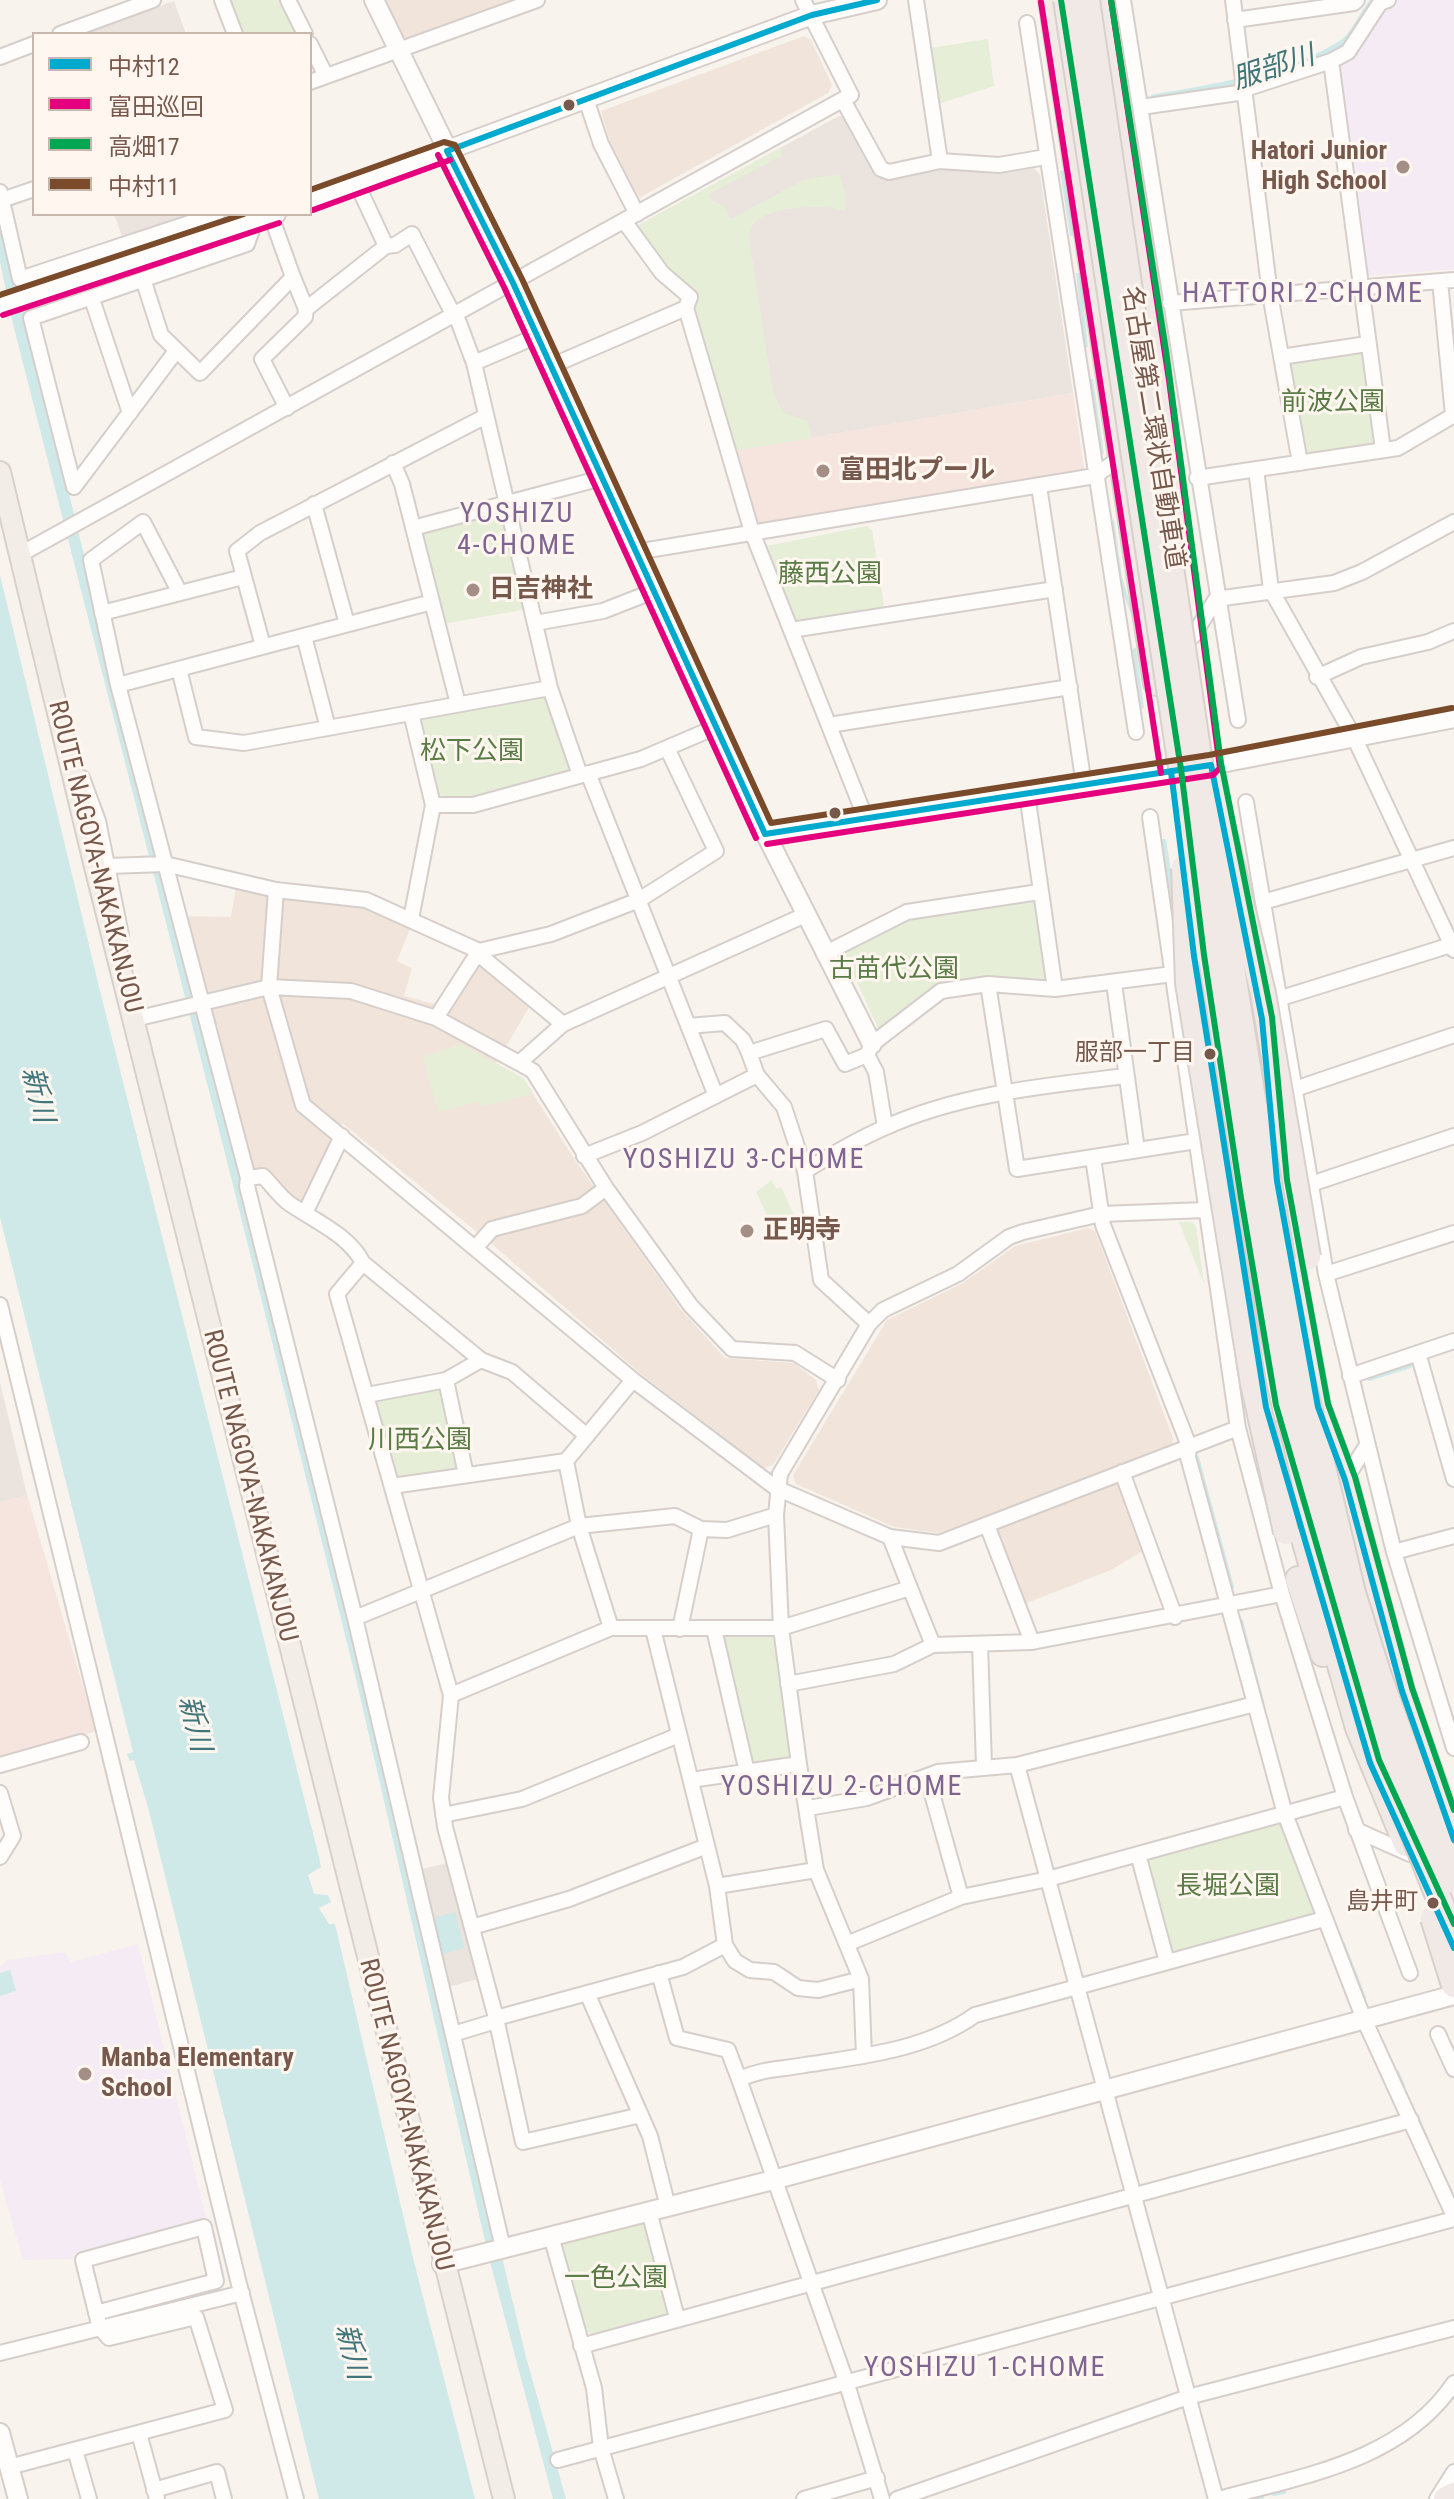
<!DOCTYPE html>
<html>
<head>
<meta charset="utf-8">
<style>
  body { margin:0 }
  #map { position:relative; width:1454px; height:2499px; overflow:hidden; background:#f8f3ed; font-family:"Roboto Condensed","Noto Sans JP",sans-serif }
  canvas { display:block }
  .legend { position:absolute; left:32px; top:32px; width:280px; height:184px; box-sizing:border-box; background:#fff7ef; border:2px solid #c8b7ae; margin:0; padding:10px 14px; list-style:none; font-size:24px; color:#76584d }
  .legend li { display:flex; align-items:center; gap:16px; height:40px }
  .legend b { width:40px; border:2px solid #c8b7ae }
</style>
</head>
<body>
<div id="map">
<canvas width="1454" height="2499"></canvas>
<ul class="legend">
<li><b style="height:10px;background:#00a9ce"></b>中村12</li>
<li><b style="height:10px;background:#e5007d"></b>富田巡回</li>
<li><b style="height:10px;background:#00a651"></b>高畑17</li>
<li><b style="height:10px;background:#7a4b2a"></b>中村11</li>
</ul>
</div>
<script>
const ctx = document.querySelector('canvas').getContext('2d');
ctx.lineJoin = 'round';
function fill(path, color) {
  ctx.fillStyle = color;
  ctx.fill(path, 'evenodd');
}
function trace(path, color, width, dash) {
  ctx.strokeStyle = color;
  ctx.lineWidth = width;
  ctx.lineCap = dash ? 'butt' : 'round';
  ctx.setLineDash(dash || []);
  ctx.stroke(path);
}
function drawText(font, color, halo, rows, align = 'center') {
  ctx.font = font + ' "Roboto Condensed","Noto Sans JP",sans-serif';
  ctx.lineWidth = 6;
  ctx.setLineDash([]);
  ctx.textBaseline = 'middle';
  ctx.strokeStyle = halo;
  ctx.fillStyle = color;
  for (const [text, x, y, turn = 0] of rows) {
    ctx.save();
    ctx.translate(x, y);
    ctx.rotate((+turn || 0) * Math.PI / 180);
    ctx.textAlign = isNaN(turn) ? turn : align;
    if (halo) ctx.strokeText(text, 0, 0);
    ctx.fillText(text, 0, 0);
    ctx.restore();
  }
}
const residential = new Path2D(`
  M 386,0 L 520,0 L 410,39 L 404,37 Z
  M 804,36 L 811,40 L 832,85 L 828,93 L 639,198 L 610,142 L 601,111 Z
  M 236,887 L 363,904 L 412,924 L 397,961 L 412,968 L 404,996 L 450,1008 L 480,964 L 532,1002 L 496,1064 L 523,1078 L 575,1160 L 683,1312 L 725,1358 L 794,1363 L 816,1380 L 819,1390 L 773,1465 L 763,1468 L 640,1373 L 493,1245 L 342,1123 L 305,1202 L 291,1197 L 264,1170 L 250,1168 L 181,916 L 231,917 Z
  M 1088,1228 L 1095,1231 L 1173,1438 L 1172,1444 L 1116,1466 L 1148,1548 L 1111,1570 L 1024,1604 L 991,1514 L 938,1533 L 894,1527 L 796,1484 L 793,1475 L 887,1320 L 963,1283 L 1015,1246 Z`);
const commercial = new Path2D(`
  M 1073,393 L 1084,469 L 760,525 L 752,522 L 733,451 Z
  M 27,1495 L 96,1731 L 0,1759 L 0,1502 Z`);
const industrial = new Path2D(`
  M 174,1 L 186,34 L 80,34 Z
  M 839,116 L 847,117 L 891,175 L 953,167 L 999,173 L 1034,168 L 1040,175 L 1073,393 L 733,451 L 692,310 L 633,228 Z
  M 114,214 L 205,214 L 124,242 Z
  M 0,1382 L 27,1495 L 0,1502 Z
  M 447,1863 L 478,1979 L 445,1988 L 418,1870 Z`);
const education = new Path2D(`
  M 1395,0 L 1454,0 L 1454,269 L 1366,276 L 1339,64 L 1387,3 Z
  M 138,1944 L 207,2221 L 70,2259 L 23,2260 L 0,2180 L 0,1967 L 7,1960 L 65,1952 L 71,1962 Z`);
const green = new Path2D(`
  M 230,0 L 282,0 L 298,34 L 242,34 Z
  M 988,39 L 994,86 L 938,104 L 930,48 Z
  M 780,148 L 783,155 L 709,194 L 710,199 L 725,207 L 731,219 L 803,180 L 839,174 L 846,195 L 845,211 C 828,203 772,207 757,220 C 752,225 750,232 749,238 L 773,392 L 784,413 L 808,421 L 812,438 L 733,451 L 692,310 L 633,228 Z
  M 1358,350 L 1361,352 L 1376,444 L 1308,456 L 1304,453 L 1289,363 Z
  M 500,511 L 505,514 L 527,609 L 443,624 L 421,537 L 424,532 Z
  M 867,526 L 872,530 L 884,605 L 880,610 L 793,621 L 762,547 Z
  M 542,694 L 548,698 L 572,767 L 569,772 L 465,799 L 438,795 L 420,723 L 424,716 Z
  M 1031,900 L 1038,905 L 1048,979 L 1045,982 L 939,985 L 883,1029 L 878,1028 L 843,952 L 908,918 Z
  M 461,1044 L 523,1078 L 532,1091 L 529,1095 L 482,1106 L 480,1101 L 438,1112 L 423,1057 Z
  M 772,1180 L 776,1189 L 781,1187 L 798,1224 L 776,1234 L 756,1192 Z
  M 1179,1222 L 1193,1222 L 1196,1227 L 1204,1284 Z
  M 439,1387 L 444,1391 L 459,1465 L 456,1470 L 401,1478 L 395,1475 L 376,1403 L 378,1398 Z
  M 727,1635 L 772,1636 L 776,1639 L 791,1754 L 787,1760 L 755,1764 L 750,1760 L 722,1642 Z
  M 1276,1823 L 1283,1825 L 1316,1911 L 1312,1916 L 1172,1954 L 1168,1950 L 1144,1862 L 1148,1857 Z
  M 644,2221 L 649,2226 L 671,2310 L 667,2314 L 592,2335 L 584,2329 L 560,2248 L 564,2242 Z`);
const water = new Path2D(`
  M 1370,0 L 1377,0 C 1368,14 1358,35 1345,44 C 1297,80 1210,92 1152,101 L 1151,95 C 1207,85 1293,72 1341,40 C 1352,32 1360,11 1370,0 Z
  M 1064,170 L 1075,236 L 1070,236 L 1060,171 Z
  M 0,213 L 116,685 L 241,1171 L 526,2357 L 566,2499 L 553,2499 L 488,2254 L 356,1679 L 230,1173 L 13,324 L 0,262 Z
  M 1076,273 L 1080,273 L 1088,347 L 1084,348 Z
  M 1088,379 L 1093,379 L 1104,454 L 1100,453 Z
  M 1114,520 L 1122,577 L 1133,613 L 1131,614 L 1118,579 L 1109,521 Z
  M 0,575 L 100,991 L 319,1857 L 321,1867 L 308,1875 L 314,1894 L 328,1895 L 331,1902 L 319,1908 L 329,1924 L 335,1924 L 414,2262 L 475,2499 L 319,2499 L 149,1811 L 134,1760 L 130,1761 L 127,1754 L 133,1752 L 0,1217 Z
  M 1136,648 L 1144,708 L 1140,709 L 1132,649 Z
  M 1161,839 L 1166,839 L 1182,944 L 1177,944 Z
  M 455,1912 L 464,1948 L 443,1954 L 434,1918 Z
  M 10,1970 L 16,1991 L 0,1996 L 0,1973 Z`);
const stream = new Path2D(`
  M 1369,1379 L 1410,1366
  M 1197,1457 L 1232,1587
  M 1241,1621 L 1262,1702
  M 1343,1944 L 1364,1998
  M 1397,2072 L 1403,2086
  M 1418,2119 L 1427,2140
  M 1274,2494 L 1284,2492
  M 1257,2499 L 1262,2498`);
const street = new Path2D(`
  M 222,0 L 235,34
  M 288,0 L 305,34
  M 916,0 L 940,161 L 999,165 L 1046,157
  M 1123,0 L 1238,720
  M 1233,0 L 1270,294 L 1300,463
  M 1235,20 L 1354,3 L 1357,0
  M 1027,23 L 1136,732
  M 60,34 L 153,0
  M 310,44 L 326,76
  M 0,57 L 34,44
  M 1331,61 L 1383,450
  M 310,82 L 537,0
  M 1245,89 L 1331,61 L 1348,52 L 1380,3 L 1388,0
  M 586,99 L 601,144 L 637,214
  M 843,100 L 881,169 L 889,172 L 940,161
  M 1141,107 L 1245,92
  M 0,192 L 20,279 L 217,214
  M 2,200 L 34,189
  M 624,221 L 662,273 L 690,297 L 686,308
  M 386,246 L 395,245 L 412,234 L 454,316
  M 293,277 L 306,309 L 386,246 L 357,184
  M 1440,281 L 1453,415
  M 144,282 L 161,335 L 200,373 L 293,277 L 271,216
  M 92,299 L 130,413
  M 1170,303 L 1454,280
  M 456,315 L 474,363
  M 537,336 L 474,363 L 550,688 L 580,775
  M 1281,357 L 1367,344
  M 551,366 L 686,308 L 752,532 L 866,819
  M 287,408 L 262,359 L 305,317 L 306,309
  M 393,463 L 402,484 L 458,704
  M 1256,469 L 1271,590 L 1354,737 L 1454,950
  M 1197,478 L 1398,448 L 1454,415
  M 1039,486 L 1084,785
  M 74,487 L 31,318 L 247,244 L 255,221 L 242,214
  M 74,487 L 176,351
  M 314,504 L 347,624
  M 413,528 L 602,478
  M 636,552 L 1095,476 L 1121,457
  M 19,555 L 851,95 L 803,0
  M 180,593 L 143,522 L 91,560 L 118,685 L 248,1178 L 263,1176 C 272,1185 280,1197 290,1204 C 315,1221 349,1235 363,1263 L 481,1360 L 512,1372 L 587,1436
  M 102,613 L 243,577
  M 535,623 L 603,611 L 654,591
  M 791,630 L 1055,589
  M 304,636 L 328,728
  M 1193,636 L 1216,599 L 1334,583 L 1362,572 L 1454,522
  M 263,646 L 237,551 L 260,533 L 486,416
  M 179,669 L 196,737 L 244,743 L 550,688
  M 1317,677 L 1361,657 L 1428,642 L 1454,631
  M 118,685 L 432,602
  M 411,713 L 433,805 L 473,805 L 641,759 L 716,727
  M 829,725 L 1070,687
  M 588,773 L 716,1096
  M 82,778 L 98,821 L 121,935
  M 1027,794 L 1055,989
  M 1246,802 L 1326,1274 L 1394,1552 L 1454,1748
  M 1150,817 L 1238,1428 L 1282,1594 L 1345,1797 L 1410,1973
  M 108,866 L 165,864 L 276,890 L 366,900 L 479,951
  M 276,890 L 269,987 L 303,1105 L 633,1380 L 776,1488 L 890,1537 L 939,1543 L 1238,1428
  M 1263,902 L 1454,848
  M 411,919 L 433,805
  M 477,953 L 563,1024 L 519,1063
  M 824,954 L 907,912 L 1039,892
  M 1114,983 L 1137,1150
  M 988,984 L 1017,1169 L 1196,1141
  M 1278,999 L 1451,945
  M 436,1018 L 479,951 L 551,934 L 639,900 L 716,851 L 667,748
  M 135,1019 L 269,987 L 351,991 L 436,1018 L 519,1063 L 533,1071 L 606,1188 L 691,1306 L 732,1349 L 795,1353 L 838,1380
  M 563,1024 L 805,915
  M 688,1026 L 725,1023 L 743,1040 L 749,1053
  M 867,1055 L 876,1072 L 885,1127
  M 757,1075 L 784,1107 L 805,1171
  M 1292,1090 L 1454,1035
  M 584,1156 L 642,1133 L 757,1075 L 749,1053 L 826,1029 L 845,1064 L 867,1055 L 872,1044 L 941,991 L 988,984 L 1055,989 L 1173,974
  M 1093,1158 L 1103,1225 L 1189,1446 L 1188,1457 L 1285,1814 L 1363,2017 L 1454,2216
  M 248,1178 L 247,1186 L 355,1618 L 503,2248
  M 1308,1185 L 1454,1136
  M 306,1211 L 342,1136
  M 477,1246 L 492,1229 L 582,1206 L 606,1188
  M 363,1263 L 337,1294 L 451,1695 L 441,1798 L 445,1827 L 496,2018 L 523,2142 L 641,2115
  M 1326,1274 L 1454,1233
  M 0,1305 L 239,2284 L 296,2499
  M 869,1324 L 821,1280 L 805,1171 C 831,1155 858,1139 886,1127 C 962,1093 1045,1086 1126,1076
  M 1418,1353 L 1454,1479
  M 1350,1376 L 1454,1341
  M 446,1380 L 466,1475
  M 367,1395 L 446,1380 L 481,1360
  M 566,1461 L 579,1526 L 611,1628
  M 1122,1472 L 1175,1617
  M 1345,1480 L 1367,1445
  M 392,1486 L 566,1461 L 633,1380
  M 987,1525 L 1032,1642
  M 890,1537 L 910,1588
  M 1394,1552 L 1454,1536
  M 355,1618 L 579,1526 L 675,1516 L 701,1529 L 727,1530 L 776,1515
  M 653,1629 L 717,1886 L 725,1945 L 735,1961 L 750,1970 L 774,1972 L 798,1988 L 818,1990 L 861,1979
  M 680,1629 L 701,1529
  M 714,1629 L 747,1772
  M 980,1644 L 984,1766
  M 788,1684 L 894,1664 L 933,1645 L 1032,1642 L 1282,1594
  M 451,1695 L 611,1628 L 781,1628 L 910,1588 L 933,1645
  M 0,1765 L 81,1742
  M 1017,1765 L 1216,2499
  M 927,1776 L 961,1897
  M 691,1780 L 799,1764
  M 0,1793 L 13,1836 L 0,1857
  M 808,1808 L 867,1798 L 938,1772 L 1017,1765 L 1255,1704
  M 443,1815 L 522,1799 L 679,1735
  M 1356,1830 L 1410,1854
  M 1138,1854 L 1167,1962
  M 717,1886 L 816,1870
  M 472,1927 L 569,1899 L 707,1846
  M 849,1943 L 961,1897 L 1048,1879 L 1345,1797
  M 659,1973 L 677,2038 L 728,2050 L 739,2079
  M 587,1993 L 650,2136 L 668,2207
  M 496,2018 L 683,1967 L 725,1945
  M 453,2034 L 496,2021
  M 1438,2034 L 1454,2069
  M 864,2056 L 861,1979 L 816,1870 L 799,1764 L 781,1628 L 776,1515 L 780,1474 L 869,1324 L 883,1310 L 958,1274 L 1009,1237 L 1023,1232 L 1101,1214 L 1205,1210
  M 649,2211 L 677,2318
  M 551,2236 L 594,2388 L 601,2448 L 616,2499
  M 581,2346 L 1411,2120
  M 0,2353 L 242,2293
  M 139,2433 L 157,2499
  M 75,2450 L 89,2499
  M 558,2460 L 1454,2219
  M 9,2467 L 225,2410 L 196,2317 L 109,2338 L 100,2328 L 83,2260 L 204,2227 L 216,2281 L 96,2313
  M 154,2490 L 217,2472 L 224,2499
  M 804,2499 L 877,2478
  M 882,2499 L 846,2381 L 739,2079 C 766,2068 777,2070 805,2065 C 863,2056 926,2050 975,2015 L 1324,1919
  M 897,2499 L 1188,2397 L 1454,2328
  M 1219,2499 C 1302,2476 1402,2461 1454,2383
  M 1437,2499 L 1454,2472`);
const secondary = new Path2D(`
  M 374,0 L 513,283 L 759,821 L 872,1044
  M 310,201 L 812,15 L 877,0
  M 0,306 L 276,214
  M 765,834 L 1211,765 L 1454,718
  M 442,2264 L 773,2180 L 1454,1995
  M 0,2433 L 18,2499`);
const primary = new Path2D(`
  M 0,472 L 95,867 L 504,2499`);
const highway = new Path2D(`
  M 1051,0 L 1156,683
  M 1101,0 L 1156,353 L 1176,523
  M 1213,777 L 1227,851
  M 1267,1072 L 1278,1187
  M 1284,1223 L 1318,1407 L 1345,1480 L 1402,1691 L 1454,1840
  M 1274,1434 L 1358,1728 L 1406,1844
  M 1298,1579 L 1323,1654
  M 1446,2499 L 1454,2495`);
const highwayBridge = new Path2D(`
  M 1066,0 C 1115,321 1160,643 1212,964 C 1247,1177 1276,1390 1334,1598 C 1366,1714 1408,1825 1454,1935
  M 1087,0 L 1211,837 L 1290,1328 L 1353,1593 L 1379,1676 L 1454,1881
  M 1224,833 L 1263,993 L 1308,1257
  M 1184,868 L 1188,983 L 1253,1383 L 1286,1532
  M 1433,1918 L 1454,1985`);
const bus1 = new Path2D(`
  M 447,151 L 513,283 L 765,834
  M 447,151 L 812,15 L 877,0
  M 1171,771 L 1194,956 L 1266,1407 L 1370,1763 L 1454,1948
  M 765,834 L 1211,765 L 1262,1019 L 1277,1181 L 1318,1407 L 1345,1480 L 1402,1691 L 1454,1840`);
const bus2 = new Path2D(`
  M 1041,2 L 1161,773
  M 438,155 L 504,287 L 756,838
  M 313,210 L 450,160
  M 3,315 L 279,223
  M 767,844 L 1213,775 L 1220,768 L 1169,380 L 1111,0`);
const bus3 = new Path2D(`
  M 1061,0 L 1181,769 L 1204,955 L 1241,1198 L 1276,1405 L 1379,1760 L 1454,1924
  M 1111,0 L 1166,351 L 1221,763 L 1272,1017 L 1287,1180 L 1328,1404 L 1355,1477 L 1412,1688 L 1454,1810`);
const bus4 = new Path2D(`
  M 310,190 L 444,142 L 455,145 L 522,279 L 771,823 L 1209,755 L 1452,708
  M 0,295 L 244,214`);
const markers = [
  [569,105,7,"#76584d"],
  [1403,167,8,"#a48e85"],
  [823,471,8,"#a48e85"],
  [473,590,8,"#a48e85"],
  [835,813,7,"#76584d"],
  [1210,1054,7,"#76584d"],
  [747,1231,8,"#a48e85"],
  [1433,1903,7,"#76584d"],
  [85,2074,8,"#a48e85"]
];
const busNames = [
  ["服部一丁目",1195,1054],
  ["島井町",1418,1903]
];
const poiNames = [
  ["Hatori Junior",1387,152,"right"],
  ["High School",1387,182,"right"],
  ["富田北プール",839,471],
  ["日吉神社",489,590],
  ["正明寺",763,1231],
  ["Manba Elementary",101,2059],
  ["School",101,2089]
];
const parkNames = [
  ["前波公園",1333,403],
  ["藤西公園",830,575],
  ["松下公園",472,752],
  ["古苗代公園",894,970],
  ["川西公園",420,1441],
  ["長堀公園",1228,1887],
  ["一色公園",616,2279]
];
const streetNames = [
  ["名古屋第二環状自動車道",1152,428,81],
  ["ROUTE NAGOYA-NAKAKANJOU",94,857,76],
  ["ROUTE NAGOYA-NAKAKANJOU",249,1486,76],
  ["ROUTE NAGOYA-NAKAKANJOU",405,2115,76]
];
const waterNames = [
  ["服部川",1274,69,-18],
  ["新川",36,1095,76],
  ["新川",193,1724,76],
  ["新川",350,2352,76]
];
const neighbourhoodNames = [
  ["HATTORI 2-CHOME",1303,295],
  ["YOSHIZU",517,515],
  ["4-CHOME",517,547],
  ["YOSHIZU 3-CHOME",744,1161],
  ["YOSHIZU 2-CHOME",842,1788],
  ["YOSHIZU 1-CHOME",985,2369]
];
fill(residential, '#f1e5db');
fill(commercial, '#f5e5de');
fill(industrial, '#ebe3de');
fill(education, '#f4ebf4');
fill(green, '#e6eed8');
fill(water, '#cfe8e8');
trace(stream, '#cfe8e8', 4);
trace(street, '#d6ceca', 18);
trace(secondary, '#d7ceca', 22);
trace(primary, '#d9d0cb', 24);
trace(highway, '#d9d0cb', 28);
trace(street, '#fefdfc', 14);
trace(secondary, '#fefdfc', 18);
trace(primary, '#f2ede7', 20);
trace(highway, '#f1e9e6', 24);
trace(highwayBridge, '#d9d0cb', 28, []);
trace(highwayBridge, '#f1e9e6', 24);
trace(bus1, '#00a9ce', 6);
trace(bus2, '#e5007d', 6);
trace(bus3, '#00a651', 6);
trace(bus4, '#7a4b2a', 6);
for (const [x, y, r, color] of markers) {
  const dot = new Path2D();
  dot.arc(x, y, r, 0, 2 * Math.PI);
  ctx.fillStyle = color;
  ctx.fill(dot);
  trace(dot, '#fff7ef', 3);
}
drawText('24px', '#76584d', '#fff7ef', busNames, 'right');
drawText('bold 26px', '#76584d', '#fff7ef', poiNames, 'left');
drawText('26px', '#597b45', '#fff7ef', parkNames);
drawText('26px', '#76584d', '#fff7ef', streetNames);
drawText('italic 28px', '#40767b', '#fff7ef', waterNames);
ctx.letterSpacing = '2px';
drawText('28px', '#7f6592', '#fff7ef', neighbourhoodNames);
ctx.letterSpacing = '0px';
</script>
</body>
</html>
